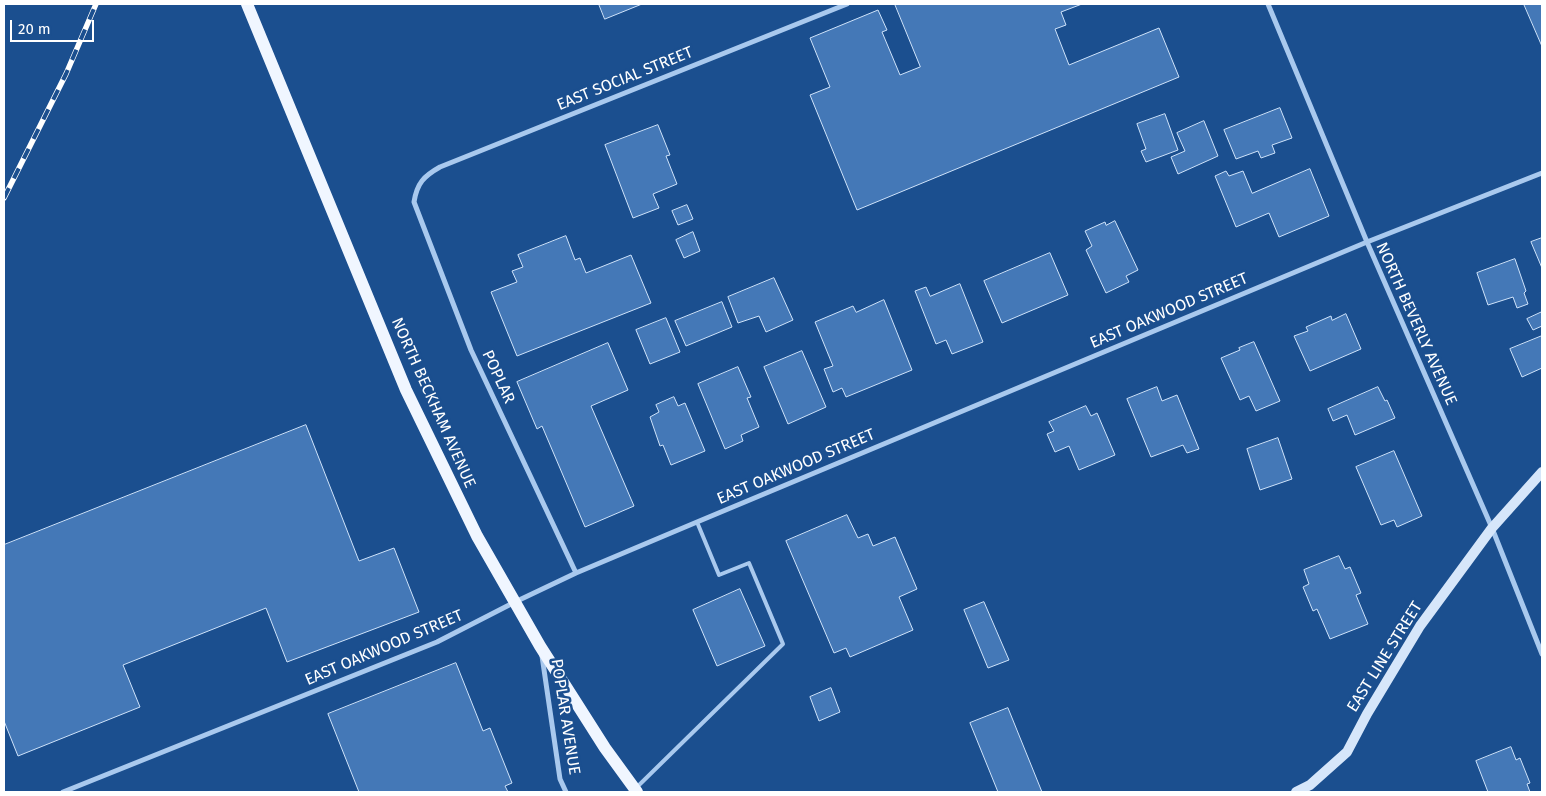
<!DOCTYPE html>
<html>
<head>
<meta charset="utf-8">
<style>
  body { margin:0 }
  #map { position:relative; width:1546px; height:796px; overflow:hidden; background:#1b4f8f; font-family:"Fira Sans",sans-serif }
  canvas { display:block }
  .frame { position:absolute; inset:0; border:5px solid #fff; pointer-events:none }
  .scale { position:absolute; left:10px; top:20px; width:84px; height:22px; box-sizing:border-box; border:2px solid #fff; border-top:0; padding-left:6px; font-size:15px; line-height:18px; white-space:nowrap; color:#fff; -webkit-text-stroke:4px #1b4f8f; paint-order:stroke }
</style>
</head>
<body>
<div id="map">
<canvas width="1546" height="796"></canvas>
<div class="frame"></div>
<div class="scale">20 m</div>
</div>
<script>
const ctx = document.querySelector('canvas').getContext('2d');
ctx.lineJoin = 'round';
function fill(path, color) {
  ctx.fillStyle = color;
  ctx.fill(path, 'evenodd');
}
function trace(path, color, width, dash) {
  ctx.strokeStyle = color;
  ctx.lineWidth = width;
  ctx.lineCap = dash ? 'butt' : 'round';
  ctx.setLineDash(dash || []);
  ctx.stroke(path);
}
function drawText(font, color, halo, rows, align = 'center') {
  ctx.font = font + ' "Fira Sans",sans-serif';
  ctx.lineWidth = 5;
  ctx.setLineDash([]);
  ctx.textBaseline = 'middle';
  ctx.strokeStyle = halo;
  ctx.fillStyle = color;
  for (const [text, x, y, turn = 0] of rows) {
    ctx.save();
    ctx.translate(x, y);
    ctx.rotate((+turn || 0) * Math.PI / 180);
    ctx.textAlign = isNaN(turn) ? turn : align;
    if (halo) ctx.strokeText(text, 0, 0);
    ctx.fillText(text, 0, 0);
    ctx.restore();
  }
}
const building = new Path2D(`
  M 599,4 L 642,4 L 605,19 Z
  M 895,4 L 1082,4 L 1061,12 L 1066,25 L 1055,29 L 1069,65 L 1159,28 L 1179,77 L 857,210 L 810,95 L 830,87 L 810,38 L 878,10 L 887,30 L 882,32 L 900,75 L 920,67 Z
  M 1524,4 L 1542,4 L 1542,46 Z
  M 1280,108 L 1292,138 L 1272,145 L 1275,153 L 1261,158 L 1258,151 L 1236,159 L 1224,130 Z
  M 1165,114 L 1178,150 L 1146,162 L 1141,151 L 1146,149 L 1137,124 Z
  M 1204,121 L 1218,156 L 1178,174 L 1171,157 L 1185,151 L 1177,133 Z
  M 658,125 L 670,155 L 666,156 L 677,184 L 653,194 L 659,208 L 633,218 L 605,145 Z
  M 1310,169 L 1329,216 L 1279,237 L 1269,213 L 1236,227 L 1215,176 L 1226,171 L 1229,176 L 1243,171 L 1252,193 Z
  M 687,205 L 693,219 L 678,225 L 672,211 Z
  M 1115,221 L 1138,270 L 1126,276 L 1129,282 L 1106,293 L 1086,250 L 1092,246 L 1085,231 L 1105,222 L 1106,225 Z
  M 693,232 L 700,251 L 684,258 L 676,240 Z
  M 566,236 L 575,260 L 580,258 L 586,273 L 631,255 L 651,303 L 517,356 L 491,292 L 517,282 L 512,271 L 523,267 L 518,255 Z
  M 1542,238 L 1542,268 L 1531,242 Z
  M 1050,253 L 1068,295 L 1002,323 L 984,281 Z
  M 1515,259 L 1526,291 L 1524,293 L 1528,304 L 1517,308 L 1513,297 L 1488,305 L 1477,273 Z
  M 774,278 L 793,320 L 766,332 L 759,316 L 738,323 L 728,297 Z
  M 960,284 L 983,342 L 952,354 L 946,340 L 936,344 L 915,291 L 926,287 L 930,296 Z
  M 884,300 L 912,370 L 846,397 L 842,388 L 833,392 L 824,369 L 833,366 L 815,322 L 853,306 L 856,312 Z
  M 722,302 L 732,327 L 686,346 L 675,321 Z
  M 1542,312 L 1542,326 L 1533,330 L 1527,319 Z
  M 1346,314 L 1361,349 L 1310,371 L 1294,336 L 1308,331 L 1306,327 L 1331,316 L 1332,320 Z
  M 666,318 L 680,352 L 650,364 L 636,330 Z
  M 1542,336 L 1542,368 L 1522,377 L 1510,349 Z
  M 1254,342 L 1280,401 L 1256,411 L 1249,396 L 1240,400 L 1221,358 L 1240,350 L 1239,348 Z
  M 608,343 L 628,390 L 591,406 L 634,506 L 585,527 L 542,426 L 537,429 L 517,382 Z
  M 802,351 L 826,407 L 788,424 L 764,367 Z
  M 738,367 L 751,397 L 747,398 L 759,427 L 741,435 L 743,441 L 725,449 L 698,384 Z
  M 1157,387 L 1162,401 L 1177,395 L 1199,449 L 1187,453 L 1183,445 L 1151,457 L 1127,399 Z
  M 1378,387 L 1385,401 L 1387,400 L 1395,418 L 1355,435 L 1347,415 L 1333,421 L 1328,409 Z
  M 674,397 L 678,406 L 685,403 L 705,451 L 671,465 L 663,445 L 660,446 L 650,417 L 659,412 L 656,405 Z
  M 1086,406 L 1091,416 L 1097,413 L 1115,455 L 1079,470 L 1069,446 L 1055,452 L 1047,434 L 1054,431 L 1049,422 Z
  M 306,425 L 359,561 L 394,548 L 419,612 L 287,662 L 266,608 L 123,665 L 140,707 L 18,756 L 4,721 L 4,545 Z
  M 1278,438 L 1292,479 L 1260,490 L 1247,449 Z
  M 1394,451 L 1422,516 L 1397,527 L 1394,520 L 1381,525 L 1356,467 Z
  M 847,515 L 858,538 L 868,534 L 873,546 L 895,537 L 917,589 L 899,597 L 913,630 L 850,657 L 846,648 L 834,653 L 786,541 Z
  M 1339,556 L 1345,569 L 1350,567 L 1361,593 L 1356,595 L 1368,624 L 1330,639 L 1317,609 L 1313,611 L 1303,587 L 1309,584 L 1304,570 Z
  M 740,589 L 765,646 L 717,666 L 693,610 Z
  M 984,602 L 1009,660 L 988,668 L 964,610 Z
  M 456,663 L 483,731 L 490,728 L 512,783 L 505,786 L 508,792 L 359,792 L 328,714 Z
  M 831,688 L 840,712 L 819,721 L 810,697 Z
  M 1008,708 L 1042,792 L 998,792 L 970,723 Z
  M 1511,747 L 1516,760 L 1520,758 L 1530,783 L 1527,784 L 1530,792 L 1488,792 L 1476,761 Z`);
const lane = new Path2D(`
  M 636,788 L 783,644 L 749,563 L 719,575 L 697,522`);
const street = new Path2D(`
  M 1268,4 L 1367,242 L 1492,528 L 1542,654
  M 576,573 L 471,350 L 414,202 C 417,183 424,176 440,167 L 847,4
  M 542,656 L 560,779 L 566,792
  M 63,792 L 437,642 L 515,602 L 576,573 L 697,522 L 1367,242 L 1542,173`);
const secondary = new Path2D(`
  M 1296,792 L 1310,785 L 1347,752 L 1367,714 L 1420,626 L 1492,528 L 1542,472`);
const primary = new Path2D(`
  M 247,4 L 406,390 L 477,536 L 540,646 L 577,704 L 605,748 L 637,792`);
const rail = new Path2D(`
  M 4,198 L 66,74 L 96,4`);
const streetNames = [
  ["EAST SOCIAL STREET",625,79,-22],
  ["EAST OAKWOOD STREET",1169,311,-23],
  ["NORTH BEVERLY AVENUE",1416,324,66],
  ["POPLAR",498,377,65],
  ["NORTH BECKHAM AVENUE",433,403,66],
  ["EAST OAKWOOD STREET",796,467,-23],
  ["EAST OAKWOOD STREET",384,648,-23],
  ["EAST LINE STREET",1385,657,-58],
  ["POPLAR AVENUE",565,717,81]
];
fill(building, '#4478b7');
trace(building, '#cfe3fa', 1);
trace(lane, '#a9c9ee', 4);
trace(street, '#a9c9ee', 5);
trace(secondary, '#d6e6fa', 10);
trace(primary, '#f0f6ff', 12);
trace(rail, '#fff', 5.5);
trace(rail, '#1b4f8f', 4, [11]);
drawText('16px', '#fff', '#1b4f8f', streetNames);
</script>
</body>
</html>
